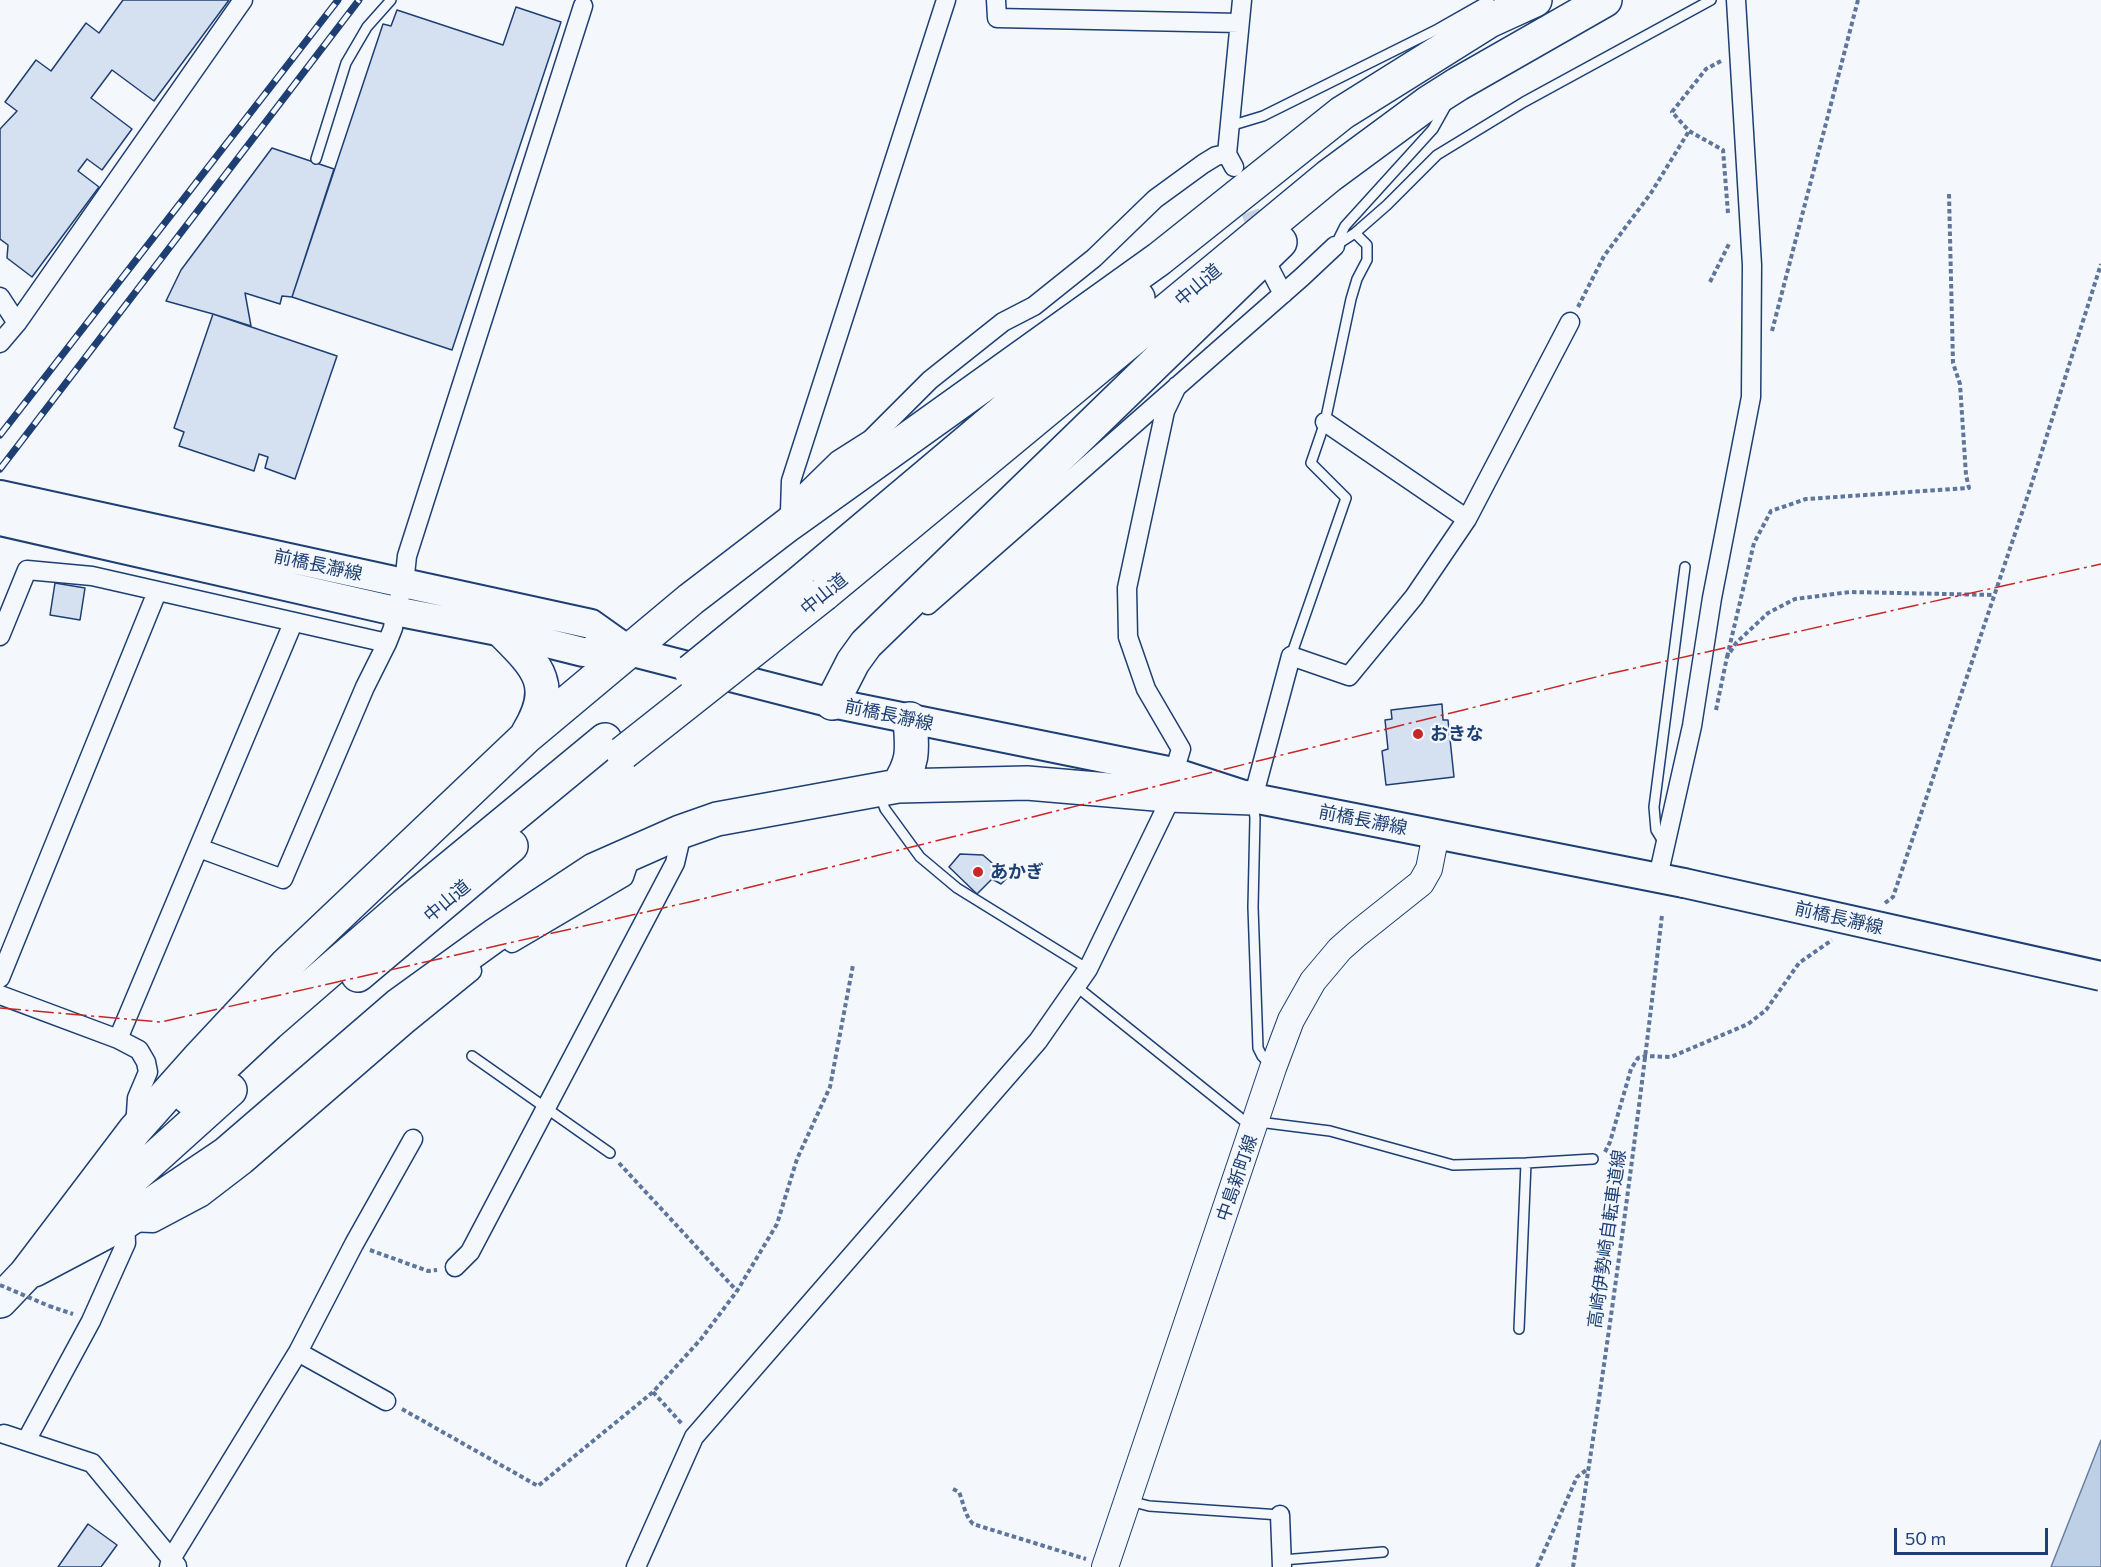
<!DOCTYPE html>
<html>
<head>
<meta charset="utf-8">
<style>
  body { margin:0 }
  #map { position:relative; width:2101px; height:1567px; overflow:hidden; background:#f4f7fb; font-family:Commissioner,sans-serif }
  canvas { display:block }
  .scale { position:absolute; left:1894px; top:1528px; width:154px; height:27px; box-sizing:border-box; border:3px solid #1d3f73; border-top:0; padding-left:8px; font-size:18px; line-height:21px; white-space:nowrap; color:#1d3f73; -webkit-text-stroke:4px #f4f7fb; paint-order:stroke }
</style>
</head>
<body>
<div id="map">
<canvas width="2101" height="1567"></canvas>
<div class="scale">50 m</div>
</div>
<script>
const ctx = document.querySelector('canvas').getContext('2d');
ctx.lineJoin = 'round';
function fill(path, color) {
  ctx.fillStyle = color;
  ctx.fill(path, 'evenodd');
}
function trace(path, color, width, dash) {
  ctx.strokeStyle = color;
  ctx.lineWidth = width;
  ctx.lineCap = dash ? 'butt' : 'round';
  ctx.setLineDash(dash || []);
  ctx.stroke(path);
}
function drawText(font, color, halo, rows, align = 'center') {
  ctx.font = font + ' Commissioner,"Noto Sans JP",sans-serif';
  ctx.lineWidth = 4.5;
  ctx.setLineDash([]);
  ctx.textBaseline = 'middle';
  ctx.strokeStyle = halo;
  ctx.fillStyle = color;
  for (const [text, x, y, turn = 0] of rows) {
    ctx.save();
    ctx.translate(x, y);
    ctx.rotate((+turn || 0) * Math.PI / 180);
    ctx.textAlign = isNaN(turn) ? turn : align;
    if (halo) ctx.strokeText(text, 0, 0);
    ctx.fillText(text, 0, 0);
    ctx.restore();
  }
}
const water = new Path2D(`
  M 2101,1440 L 2101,1567 L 2051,1567 Z`);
const building = new Path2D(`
  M 123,0 L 229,0 L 154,101 L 112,70 L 91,98 L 132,129 L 102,170 L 87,159 L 78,171 L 99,187 L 32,277 L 7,258 L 8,245 L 0,239 L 0,129 L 17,111 L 5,102 L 36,60 L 51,71 L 86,23 L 99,33 Z
  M 516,7 L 561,22 L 452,350 L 292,297 L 383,24 L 391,26 L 397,10 L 503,45 Z
  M 272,148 L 334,169 L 292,297 L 282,296 L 280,304 L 245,293 L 251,326 L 213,314 L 166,301 L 181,270 Z
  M 213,314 L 337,356 L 295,479 L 265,468 L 268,457 L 259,454 L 254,471 L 179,446 L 184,432 L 174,428 Z
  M 55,583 L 85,588 L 80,620 L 50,615 Z
  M 1442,704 L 1443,720 L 1448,720 L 1454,777 L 1386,785 L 1382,751 L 1388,749 L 1385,720 L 1392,719 L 1391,710 Z
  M 960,854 L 983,855 L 1008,877 L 1001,884 L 992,879 L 977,894 L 949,867 Z
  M 88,1524 L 117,1545 L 101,1567 L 58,1567 Z`);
const streetTunnel = new Path2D(`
  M 1241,186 L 1260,239`);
const path = new Path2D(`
  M 1721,61 L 1706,69 L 1672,112 L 1689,131 L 1723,150 L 1728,213
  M 1710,282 L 1730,242
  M 1578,307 L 1604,256 L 1651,193 L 1689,131
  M 1772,331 L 1858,0
  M 1727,657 L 1754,543 L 1771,511 L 1806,499 L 1969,488 L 1966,475 L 1960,384 L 1953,363 L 1949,194
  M 1716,710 L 1727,657 L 1736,643 L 1768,613 L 1795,599 L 1850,592 L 1993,595
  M 1885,903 L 1893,897 L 2030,489 L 2101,264
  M 1605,1152 L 1610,1142 L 1631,1069 L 1638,1058 L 1646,1056 L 1671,1057 L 1748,1024 L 1766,1010 L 1799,963 L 1832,940
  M 619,1163 L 737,1291
  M 370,1250 L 428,1271 L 437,1270
  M 49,1306 L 73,1314
  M 653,1392 L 683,1425
  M 402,1409 L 538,1486 L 653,1392 L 701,1339 L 737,1291 L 777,1224 L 797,1159 L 830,1087 L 853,965
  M 953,1489 L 959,1492 C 964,1504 964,1514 973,1524 L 1086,1559
  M 1537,1567 L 1577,1477 L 1589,1468
  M 1573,1567 C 1608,1351 1637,1132 1662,915`);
const lane = new Path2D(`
  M 1230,126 L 1263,116 L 1438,29 L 1489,0
  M 316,159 L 346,63 L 367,27 L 391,0
  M 1335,246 L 1355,233 L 1387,205 L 1437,155 L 1524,102 L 1711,0
  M 1335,246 L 1345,226 L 1433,129 L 1447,104
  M 1291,656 L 1346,498 L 1311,463 L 1325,422 L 1351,299 L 1357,279 L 1367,260 L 1367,245 L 1355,233
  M 880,796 L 885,809 L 920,857 L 957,888 L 1088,969
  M 1253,803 L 1255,818 L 1253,907 L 1258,1048 L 1262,1056 L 1271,1066
  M 1664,843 L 1656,830 L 1654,807 L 1685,567
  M 1077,987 L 1243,1120 L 1330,1131 L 1453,1165 L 1526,1163 L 1593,1159
  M 472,1056 L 610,1153
  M 1519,1329 L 1526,1163
  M 1130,1501 L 1149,1506 L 1280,1515
  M 1282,1560 L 1383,1552`);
const street = new Path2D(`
  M 996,0 L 997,18 L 1239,23
  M 1234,167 L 1227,154 L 1242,0
  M 1271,271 L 1283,294
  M 0,297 L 17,323
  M 0,343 L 17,323 L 243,0
  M 1325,422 L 1467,519
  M 791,506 L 838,460 L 871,439 L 930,380 L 1003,322 L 1034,306 L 1094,258 L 1155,199 L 1203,164 L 1216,156 L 1227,154
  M 790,511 L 791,481 L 946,0
  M 928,605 L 1302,277 L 1335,246
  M 0,636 L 27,570 L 92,576 L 387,643
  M 1253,798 L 1291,656 L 1349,676 L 1414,597 L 1467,519 L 1570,322
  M 199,848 L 283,879 L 365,687 L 387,643 L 393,628 L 395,611 L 404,584 L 407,556 L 583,6
  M 1658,877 L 1692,726 L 1712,598 L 1751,397 L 1752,265 L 1736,0
  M 512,943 L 624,877 L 632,853
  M 0,978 L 157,592
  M 0,995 L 118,1039 L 139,1050 L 146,1062 L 148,1072 L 137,1098 L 135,1128
  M 118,1039 L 293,623
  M 455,1267 L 470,1252 L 675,863 L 679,846 L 680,832
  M 298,1352 L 386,1401
  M 4,1434 L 92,1463 L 177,1566
  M 26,1441 L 91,1321 L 126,1243 L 125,1222 L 153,1223 L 202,1197 L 245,1164 L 408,1023 L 472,971
  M 1280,1515 L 1282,1567
  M 169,1567 L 171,1559 L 298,1352 L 354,1244 L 413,1139
  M 636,1567 L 694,1437 L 1038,1041 L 1088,969 L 1167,806 L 1167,795 L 1181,749 L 1146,689 L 1128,637 L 1127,588 L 1165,411 L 1177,386`);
const secondary = new Path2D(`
  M 1105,1567 L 1273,1068 L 1291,1020 L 1313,981 L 1340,949 L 1357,934 L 1421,883 L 1429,869 L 1436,834`);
const primary = new Path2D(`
  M 0,495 L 591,624 L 629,651
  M 0,521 L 395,611 L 503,632 L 583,652 L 629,651 L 832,703 L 1173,772 L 1253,798 L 1684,883`);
const highway = new Path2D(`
  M 797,585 L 1138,298
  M 824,594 L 1329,176 L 1428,103 L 1458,84 L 1605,0
  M 503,632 C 538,667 557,685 528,733
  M 832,703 L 853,662 L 866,644 L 1280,242
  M 898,786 L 1027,783 L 1167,795 L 1253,798
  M 358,975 L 511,846
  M 189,1098 L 268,1024 L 405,905 L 605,740
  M 86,1216 L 139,1172 L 230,1090
  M 34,1270 L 125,1222 L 226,1154 L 400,1004 L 494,936 L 594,870 L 680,832 L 717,819 L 898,786 C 915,759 912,749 910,719
  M 25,1275 L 135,1130 L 200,1057 L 286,965 L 526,737 L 691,599 L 789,524 L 1159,259 L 1342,113 L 1489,21 L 1535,0
  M 0,1301 L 40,1259`);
const rail = new Path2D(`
  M 0,435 L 338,0
  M 0,469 L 359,0`);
const pathBridge = new Path2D(`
  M 0,1285 L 49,1306`);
const primaryBridge = new Path2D(`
  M 1684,883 L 2101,976`);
const highwayBridge = new Path2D(`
  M 691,671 L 797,585
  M 623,753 L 824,594`);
const power = new Path2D(`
  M 0,1008 L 161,1022 L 694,901 L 1608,674 L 2101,564`);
const markers = [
  [1418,734,6,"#c62828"],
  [978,872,6,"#c62828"]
];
const streetNames = [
  ["中山道",1198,285,-40],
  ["前橋長瀞線",318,565,12],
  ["中山道",824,594,-39],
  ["前橋長瀞線",889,715,12],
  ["前橋長瀞線",1363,820,11],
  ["中山道",447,901,-40],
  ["前橋長瀞線",1839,918,13],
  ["中島新町線",1237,1178,-71],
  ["高崎伊勢崎自転車道線",1607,1239,-82]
];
const poiNames = [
  ["おきな",1430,734],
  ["あかぎ",990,872]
];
fill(water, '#bed0e5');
trace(water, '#687fa3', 1.5);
fill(building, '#d5e0f0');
trace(building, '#1d3f73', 1.5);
trace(streetTunnel, '#c9d2e0', 18, [18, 9]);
trace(lane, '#1d3f73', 12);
trace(street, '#1d3f73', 21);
trace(secondary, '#1d3f73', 28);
trace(primary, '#1d3f73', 32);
trace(highway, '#1d3f73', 36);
trace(path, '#5e769c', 4, [4.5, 3]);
trace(lane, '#f4f7fb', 9);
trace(street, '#f4f7fb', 18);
trace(secondary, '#f4f7fb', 26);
trace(primary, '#f4f7fb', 28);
trace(highway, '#f4f7fb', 33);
trace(rail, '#1d3f73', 7);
trace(rail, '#f4f7fb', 4.5, [14]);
trace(primaryBridge, '#1d3f73', 32, []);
trace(highwayBridge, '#1d3f73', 36, []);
trace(pathBridge, '#5e769c', 4, [4.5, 3]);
trace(primaryBridge, '#f4f7fb', 28);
trace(highwayBridge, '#f4f7fb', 33);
trace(power, '#c62828', 1.5, [21, 4.5, 3, 4.5]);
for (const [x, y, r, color] of markers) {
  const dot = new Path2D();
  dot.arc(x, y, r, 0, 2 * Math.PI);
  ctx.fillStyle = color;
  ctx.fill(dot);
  trace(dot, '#f4f7fb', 2);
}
drawText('18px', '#1d3f73', '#f4f7fb', streetNames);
drawText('bold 18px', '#1d3f73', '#f4f7fb', poiNames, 'left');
</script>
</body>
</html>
